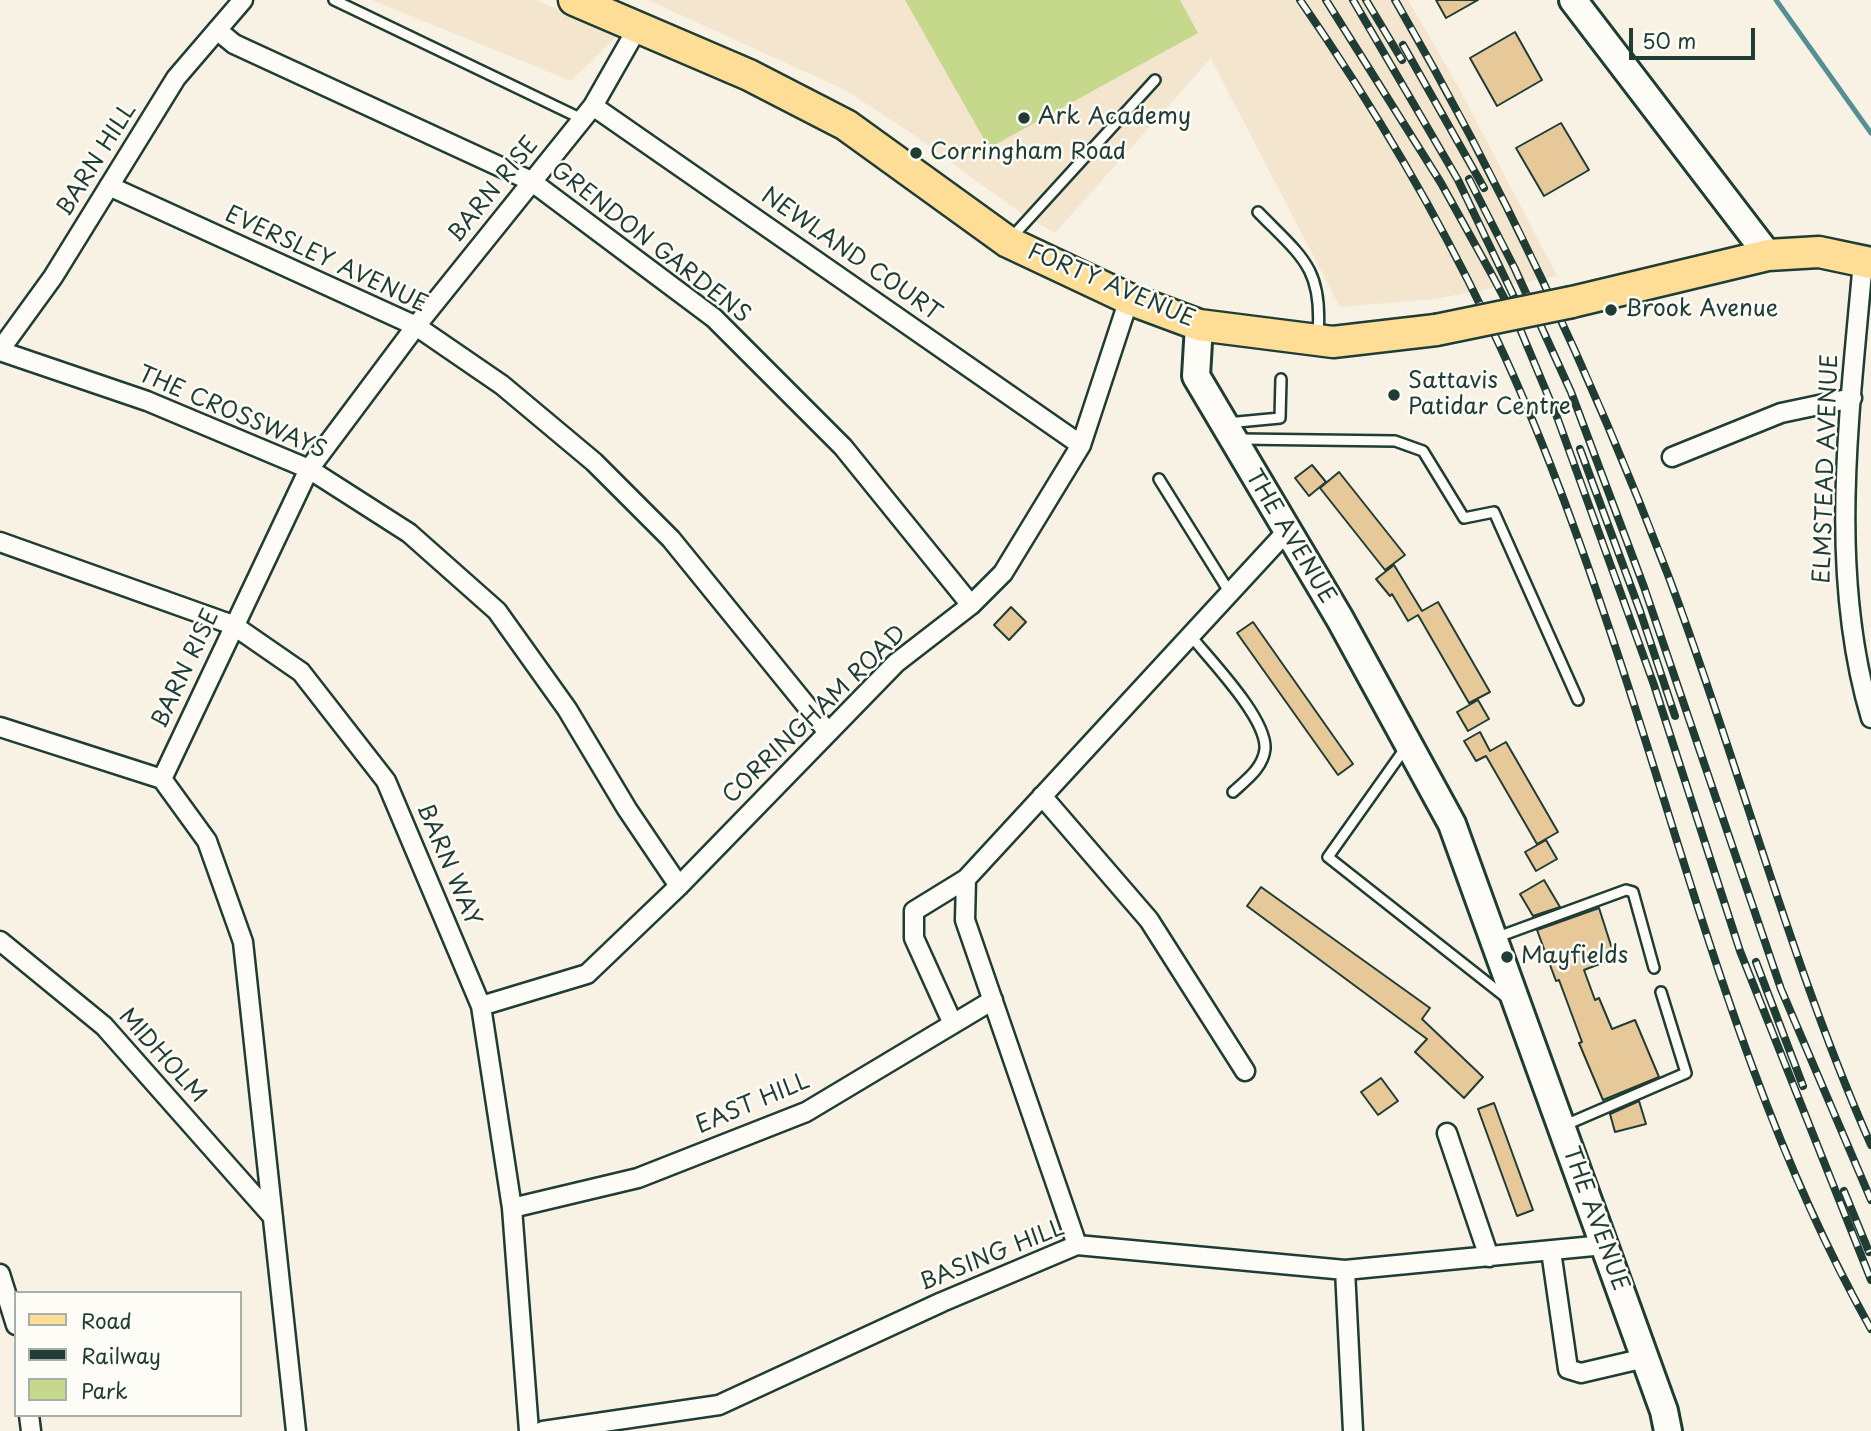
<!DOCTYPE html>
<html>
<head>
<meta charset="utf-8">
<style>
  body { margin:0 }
  #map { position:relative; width:1871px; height:1431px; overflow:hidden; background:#f8f2e4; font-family:"Playpen Sans",sans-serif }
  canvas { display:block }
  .legend { position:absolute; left:14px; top:1291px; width:228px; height:126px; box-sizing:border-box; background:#fdfcf7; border:2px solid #a4b0a9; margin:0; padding:9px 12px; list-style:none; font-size:21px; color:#1f3d34 }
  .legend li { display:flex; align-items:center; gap:14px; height:35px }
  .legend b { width:35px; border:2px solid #a4b0a9 }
  .scale { position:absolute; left:1629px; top:28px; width:126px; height:32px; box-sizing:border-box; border:4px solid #1f3d34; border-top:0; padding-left:9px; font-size:21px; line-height:24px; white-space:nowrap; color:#1f3d34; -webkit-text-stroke:5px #fdfcf7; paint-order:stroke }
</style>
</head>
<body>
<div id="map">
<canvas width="1871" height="1431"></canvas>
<ul class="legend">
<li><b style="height:9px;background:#fedd96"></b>Road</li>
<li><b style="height:9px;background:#1f3d34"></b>Railway</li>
<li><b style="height:19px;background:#c5d88c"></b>Park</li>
</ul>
<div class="scale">50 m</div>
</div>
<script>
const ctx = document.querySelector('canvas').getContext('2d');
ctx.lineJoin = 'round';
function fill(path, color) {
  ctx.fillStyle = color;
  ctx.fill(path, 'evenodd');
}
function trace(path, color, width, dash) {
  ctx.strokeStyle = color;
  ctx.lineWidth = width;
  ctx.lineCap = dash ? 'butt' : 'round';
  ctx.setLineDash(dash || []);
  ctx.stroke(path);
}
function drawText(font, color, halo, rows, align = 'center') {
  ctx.font = font + ' "Playpen Sans",sans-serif';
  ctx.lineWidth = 5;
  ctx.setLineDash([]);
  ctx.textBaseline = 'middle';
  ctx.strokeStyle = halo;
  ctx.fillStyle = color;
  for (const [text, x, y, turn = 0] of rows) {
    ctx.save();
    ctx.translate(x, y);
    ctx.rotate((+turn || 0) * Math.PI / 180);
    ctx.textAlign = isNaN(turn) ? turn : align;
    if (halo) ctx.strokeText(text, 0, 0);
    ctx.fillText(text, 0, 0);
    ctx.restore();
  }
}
const built = new Path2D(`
  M 372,0 L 537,0 L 617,36 L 571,81 Z
  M 648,0 L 1408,0 L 1457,84 L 1557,276 L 1434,299 L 1340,307 L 1207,51 L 1210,59 L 1055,233 L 1022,214 L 908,131 L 845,90 Z`);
const green = new Path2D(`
  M 905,0 L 1180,0 L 1198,33 L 989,148 Z`);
const stream = new Path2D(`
  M 1776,0 L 1871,133`);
const building = new Path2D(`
  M 1436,0 L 1478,0 L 1446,18 Z
  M 1515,32 L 1542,80 L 1497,106 L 1470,58 Z
  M 1561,123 L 1589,170 L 1544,196 L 1516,148 Z
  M 1312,465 L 1326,482 L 1309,496 L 1295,478 Z
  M 1339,472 L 1405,555 L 1385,570 L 1320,488 Z
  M 1394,565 L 1422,611 L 1438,602 L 1490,692 L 1469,703 L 1418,615 L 1408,621 L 1392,594 L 1390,596 L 1376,579 Z
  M 1011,607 L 1026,622 L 1009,640 L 994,625 Z
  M 1253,622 L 1353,764 L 1338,775 L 1237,633 Z
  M 1478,700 L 1489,719 L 1468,731 L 1457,712 Z
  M 1480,732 L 1490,751 L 1506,742 L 1558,832 L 1537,844 L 1486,756 L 1476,761 L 1464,741 Z
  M 1546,840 L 1557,859 L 1536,871 L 1525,852 Z
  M 1544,880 L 1560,907 L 1533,916 L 1520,894 Z
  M 1261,887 L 1430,1008 L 1422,1019 L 1483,1077 L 1464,1098 L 1415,1052 L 1427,1039 L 1247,906 Z
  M 1599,908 L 1615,958 L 1584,970 L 1595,1000 L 1599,998 L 1612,1029 L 1635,1020 L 1659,1077 L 1603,1100 L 1579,1043 L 1582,1042 L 1559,980 L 1556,981 L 1537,930 Z
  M 1381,1078 L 1398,1101 L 1378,1115 L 1361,1092 Z
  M 1639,1101 L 1646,1124 L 1615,1132 L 1610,1114 Z
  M 1494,1103 L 1533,1210 L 1517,1216 L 1478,1109 Z`);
const lane = new Path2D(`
  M 334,0 L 582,119
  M 1258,212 C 1302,257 1323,268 1318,334
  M 1012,237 L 1155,80
  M 1227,423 L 1280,418 L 1281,379
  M 1239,439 L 1395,441 L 1423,451 L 1464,518 L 1494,512 L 1578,700
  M 1159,479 L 1230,593
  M 1190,635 C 1210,660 1267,718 1265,749 C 1263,768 1246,780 1233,792
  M 1406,747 L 1328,857 L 1508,999
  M 1495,938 L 1626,890 L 1633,892 L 1654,968
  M 1563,1126 L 1686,1073 L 1661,992`);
const street = new Path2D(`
  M 217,30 L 234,44 L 531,181 L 714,318 L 843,447 L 971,605
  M 593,106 L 1081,445
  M 109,186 L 416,326 L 502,385 L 594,462 L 671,539 L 827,731
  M 1863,261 C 1850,412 1827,570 1871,718
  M 0,350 L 53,277 L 176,78 L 243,0
  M 0,351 L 147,401 L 309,469 L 409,533 L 497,611 L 567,709 L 627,809 L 679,886
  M 1672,457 L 1781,413 L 1852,398
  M 0,542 L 233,625 L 301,672 L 386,781 L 481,1006 L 512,1208 L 529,1431
  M 0,727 L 162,779
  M 162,779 L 309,469 L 416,326 L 593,106 L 638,27
  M 162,779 L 207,841 L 243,942 L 296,1431
  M 1042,796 L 1149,920 L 1245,1071
  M 0,941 L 104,1026 L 273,1217
  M 481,1006 L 587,974 L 679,886 L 896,663 L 971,605 L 1003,573 L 1081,445 L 1129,299
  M 953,1024 L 914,938 L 914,911 L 966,879
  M 1447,1133 L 1489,1257
  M 512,1208 L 638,1178 L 806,1112 L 993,1000
  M 1077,1245 L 965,920 L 966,879 L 1287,531
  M 1551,1251 L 1568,1369 L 1581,1373 L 1645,1358
  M 1345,1270 L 1353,1431
  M 0,1274 L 16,1325
  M 29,1415 L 31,1431
  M 543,1431 L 719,1405 L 942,1302 L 1077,1245 L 1345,1270 L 1604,1245`);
const secondary = new Path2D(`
  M 1573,0 L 1768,255
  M 1199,325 L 1196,376 L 1340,619 L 1452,824 L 1664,1411 L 1668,1431`);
const primary = new Path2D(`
  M 574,0 L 749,75 L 846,125 L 1008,242 L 1129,299 L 1199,325 L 1333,342 L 1436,330
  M 1572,302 L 1768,255 L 1819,252 L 1871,263`);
const rail = new Path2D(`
  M 1300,0 C 1370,101 1435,210 1488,321 C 1541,430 1582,546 1620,661 C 1694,887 1753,1120 1871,1329
  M 1326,0 L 1441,183 L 1492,275 L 1518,324 L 1557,417 L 1654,685 L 1740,951 L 1871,1280
  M 1353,0 L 1458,180 L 1516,301
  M 1366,0 L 1402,60
  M 1395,0 C 1502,184 1592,376 1668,575 C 1739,763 1789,960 1871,1145
  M 1403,45 L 1484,188
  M 1469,179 L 1515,269 L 1571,392 L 1644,587 L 1781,989 L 1871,1200
  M 1580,449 L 1640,611 L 1675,716
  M 1756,962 L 1803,1086
  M 1844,1191 L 1869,1252`);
const primaryBridge = new Path2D(`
  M 1436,330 L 1572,302`);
const markers = [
  [1024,118,7,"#1f3d34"],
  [916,153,7,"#1f3d34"],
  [1611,310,7,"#1f3d34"],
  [1394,395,7,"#1f3d34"],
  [1507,957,7,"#1f3d34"]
];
const poiNames = [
  ["Ark Academy",1038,118],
  ["Corringham Road",930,153],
  ["Brook Avenue",1625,310],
  ["Sattavis",1408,382],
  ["Patidar Centre",1408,408],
  ["Mayfields",1521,957]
];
const streetNames = [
  ["BARN HILL",97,160,-58],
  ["BARN RISE",494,190,-51],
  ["GRENDON GARDENS",650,243,38],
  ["NEWLAND COURT",851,255,35],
  ["EVERSLEY AVENUE",326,260,25],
  ["FORTY AVENUE",1111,286,23],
  ["THE CROSSWAYS",232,413,23],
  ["ELMSTEAD AVENUE",1827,469,-88],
  ["THE AVENUE",1290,537,59],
  ["BARN RISE",186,669,-65],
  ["CORRINGHAM ROAD",815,715,-44],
  ["BARN WAY",448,865,67],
  ["MIDHOLM",162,1056,48],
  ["EAST HILL",753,1104,-23],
  ["THE AVENUE",1595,1219,70],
  ["BASING HILL",992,1256,-22]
];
fill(built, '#f3e5ce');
fill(green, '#c5d88c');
trace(stream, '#558f96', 5);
fill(building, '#e6c899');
trace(building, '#1f3d34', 2);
trace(lane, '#1f3d34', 14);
trace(street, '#1f3d34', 23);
trace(secondary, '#1f3d34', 32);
trace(primary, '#1f3d34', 35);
trace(lane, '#fdfcf7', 9);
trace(street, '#fdfcf7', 18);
trace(secondary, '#fdfcf7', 26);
trace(primary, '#fedd96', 30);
trace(rail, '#1f3d34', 8);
trace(rail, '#fdfcf7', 5, [16]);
trace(primaryBridge, '#1f3d34', 35, []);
trace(primaryBridge, '#fedd96', 30);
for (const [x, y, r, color] of markers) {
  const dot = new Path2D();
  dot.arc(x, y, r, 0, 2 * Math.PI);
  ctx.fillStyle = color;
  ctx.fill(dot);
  trace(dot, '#fdfcf7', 2.5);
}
drawText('23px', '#1f3d34', '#fdfcf7', poiNames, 'left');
drawText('23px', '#1f3d34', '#fdfcf7', streetNames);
</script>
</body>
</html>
